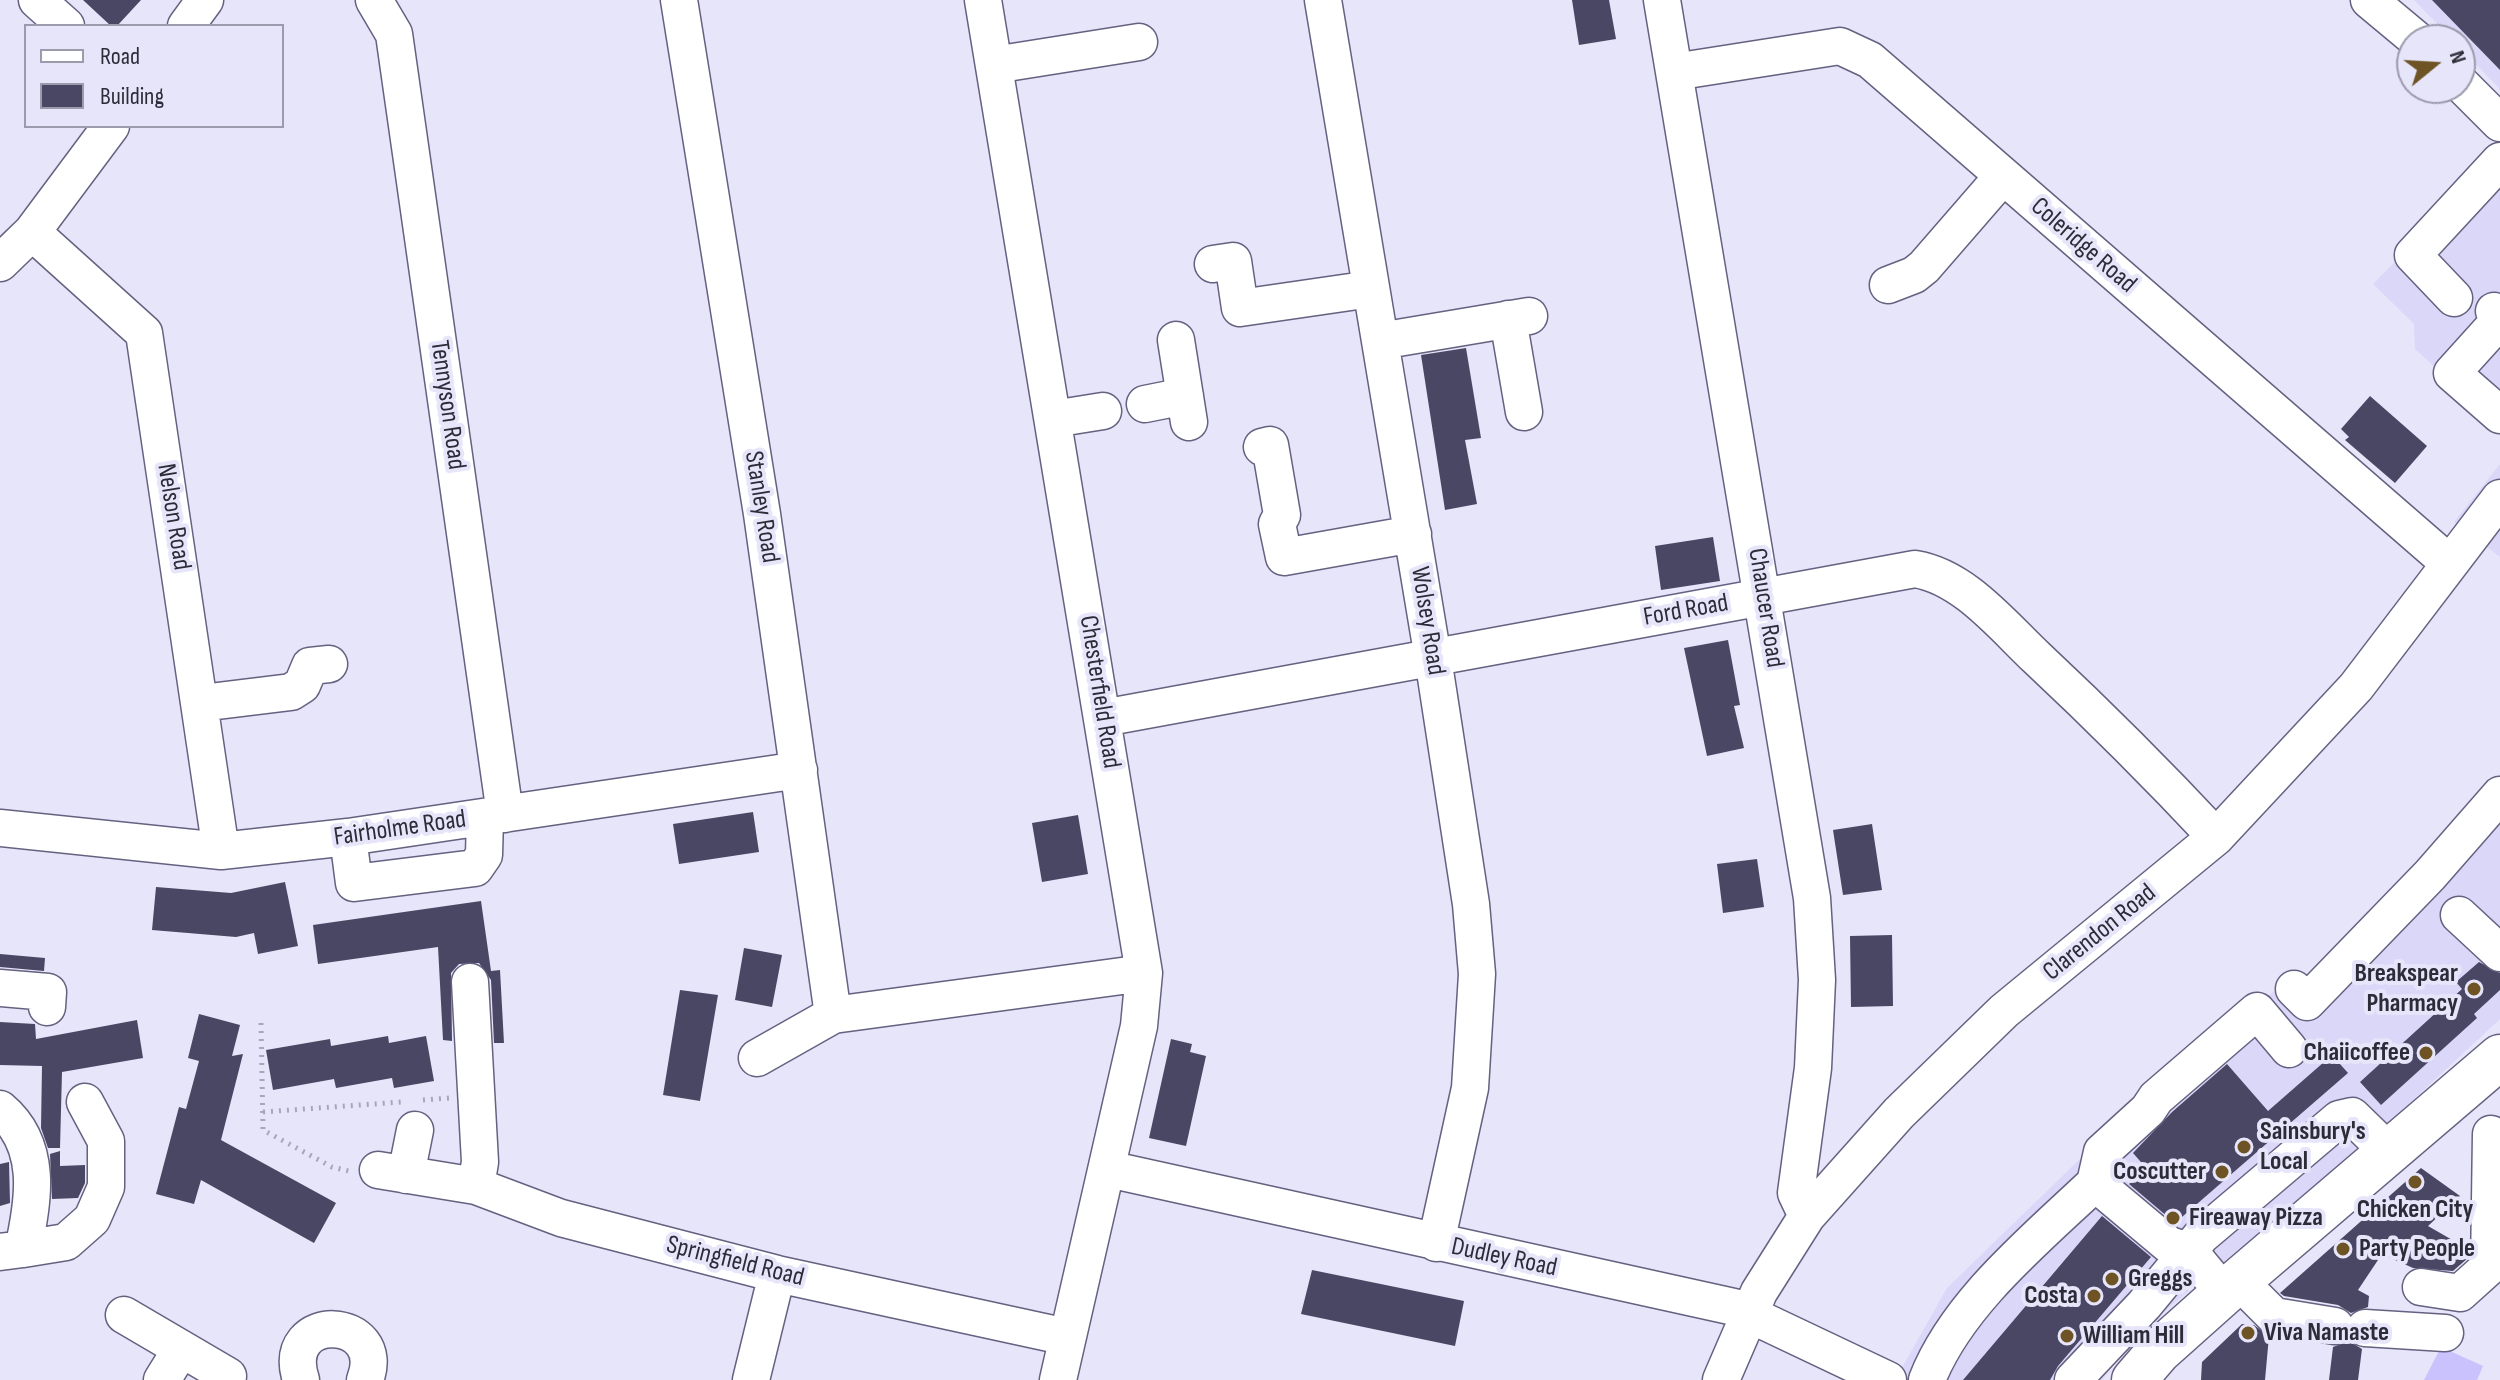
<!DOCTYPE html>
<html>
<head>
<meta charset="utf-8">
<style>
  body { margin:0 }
  #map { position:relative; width:2500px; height:1380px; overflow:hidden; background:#e7e5fa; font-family:"Sofia Sans Condensed",sans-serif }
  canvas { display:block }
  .legend { position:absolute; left:24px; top:24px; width:260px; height:104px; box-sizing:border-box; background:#e7e5fa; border:2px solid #9c9bac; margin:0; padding:10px 14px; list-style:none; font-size:24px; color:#2c2b38 }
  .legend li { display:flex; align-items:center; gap:16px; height:40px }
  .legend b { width:40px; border:2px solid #9c9bac }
  .north { position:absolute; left:2396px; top:24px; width:80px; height:80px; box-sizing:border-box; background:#e7e5fa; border:2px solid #9c9bac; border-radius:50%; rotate:72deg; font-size:22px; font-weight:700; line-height:32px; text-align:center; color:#2c2b38 }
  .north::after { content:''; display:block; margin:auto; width:28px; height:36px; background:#6e5425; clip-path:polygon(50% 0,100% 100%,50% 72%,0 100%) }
</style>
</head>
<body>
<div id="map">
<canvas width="2500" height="1380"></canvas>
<ul class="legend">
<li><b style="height:10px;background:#fff"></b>Road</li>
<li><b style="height:22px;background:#4a4764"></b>Building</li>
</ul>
<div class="north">N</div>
</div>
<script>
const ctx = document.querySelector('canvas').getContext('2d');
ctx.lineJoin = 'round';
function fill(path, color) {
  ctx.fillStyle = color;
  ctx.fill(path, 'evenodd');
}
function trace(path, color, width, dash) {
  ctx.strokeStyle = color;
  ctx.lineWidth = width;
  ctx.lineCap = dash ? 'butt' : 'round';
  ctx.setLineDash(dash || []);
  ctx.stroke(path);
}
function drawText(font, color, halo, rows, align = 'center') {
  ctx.font = font + ' "Sofia Sans Condensed",sans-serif';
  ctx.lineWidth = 8;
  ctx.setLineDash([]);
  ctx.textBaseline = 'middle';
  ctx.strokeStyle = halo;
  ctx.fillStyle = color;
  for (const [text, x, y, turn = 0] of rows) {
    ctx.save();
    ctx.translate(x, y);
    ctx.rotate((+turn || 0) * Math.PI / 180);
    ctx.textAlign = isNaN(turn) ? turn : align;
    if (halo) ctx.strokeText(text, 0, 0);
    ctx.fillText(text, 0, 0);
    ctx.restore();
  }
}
const built = new Path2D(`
  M 2414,0 L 2500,0 L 2500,89 L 2460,48 L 2460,40 L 2453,40 Z
  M 2492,164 L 2500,176 L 2500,427 L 2415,349 L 2414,324 L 2373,284 Z
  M 2500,464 L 2500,557 L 2454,522 Z
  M 2500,779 L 2500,1019 L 2384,1127 L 2140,1332 L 2102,1380 L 1895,1380 L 1947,1288 L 2084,1155 L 2295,973 L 2307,986 Z`);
const green = new Path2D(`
  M 2441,1347 L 2483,1366 L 2477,1380 L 2424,1380 Z`);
const building = new Path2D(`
  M 83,0 L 141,0 L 117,26 L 111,26 Z
  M 1572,0 L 1609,0 L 1616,39 L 1579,45 Z
  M 2432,0 L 2500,0 L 2500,70 Z
  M 1466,348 L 1481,438 L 1465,440 L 1477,504 L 1445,510 L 1421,355 Z
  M 2370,396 L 2427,446 L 2395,483 L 2345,440 L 2349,437 L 2341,429 Z
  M 1713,537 L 1720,581 L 1661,590 L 1655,546 Z
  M 1728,640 L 1740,705 L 1734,706 L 1744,748 L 1707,756 L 1684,648 Z
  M 753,812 L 759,852 L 679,864 L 673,824 Z
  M 1078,815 L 1088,874 L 1042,882 L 1032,823 Z
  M 1872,824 L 1882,890 L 1843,895 L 1833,830 Z
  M 1757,859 L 1764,907 L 1723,913 L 1717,864 Z
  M 285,882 L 298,946 L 258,954 L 254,933 L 236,937 L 152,930 L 156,887 L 231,893 Z
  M 481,901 L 491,971 L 500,970 L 504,1043 L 494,1043 L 491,980 L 479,963 L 459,964 L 451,973 L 452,1041 L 443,1040 L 438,947 L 318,964 L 313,925 Z
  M 1892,935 L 1893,1006 L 1851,1007 L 1850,936 Z
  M 744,948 L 782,955 L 772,1007 L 735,1000 Z
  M 0,954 L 45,958 L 44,971 L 0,967 Z
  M 2479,962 L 2500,973 L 2500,990 L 2474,1014 L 2477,1018 L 2381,1105 L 2360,1082 L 2462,989 L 2456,982 Z
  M 680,990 L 718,995 L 700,1101 L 663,1095 Z
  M 199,1014 L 240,1025 L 232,1056 L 243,1054 L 221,1140 L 336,1203 L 314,1243 L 201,1180 L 194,1204 L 156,1194 L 179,1107 L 186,1109 L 199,1061 L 188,1058 Z
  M 137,1020 L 143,1058 L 62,1072 L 60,1148 L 48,1148 L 41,1128 L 42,1066 L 0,1065 L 0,1022 L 35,1024 L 36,1039 Z
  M 388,1036 L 389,1043 L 426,1036 L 434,1081 L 394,1088 L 392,1078 L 336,1088 L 334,1079 L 273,1090 L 266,1050 L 330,1039 L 331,1046 Z
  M 1171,1039 L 1192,1044 L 1190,1052 L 1206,1056 L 1186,1146 L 1149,1138 Z
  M 2332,1055 L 2348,1073 L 2175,1223 L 2129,1184 L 2147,1169 L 2133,1153 L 2172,1112 L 2227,1064 L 2268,1111 Z
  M 60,1151 L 60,1166 L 85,1165 L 85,1183 L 78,1198 L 52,1199 L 50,1154 Z
  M 9,1162 L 10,1203 L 0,1206 L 0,1164 Z
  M 2421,1168 L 2460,1196 L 2428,1226 L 2468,1249 L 2468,1258 L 2453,1271 L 2413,1268 L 2382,1254 L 2358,1290 L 2369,1296 L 2368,1307 L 2351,1313 L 2338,1305 L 2284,1296 L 2280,1293 Z
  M 2102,1216 L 2151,1257 L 2058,1366 L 2050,1380 L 1963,1380 Z
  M 1312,1270 L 1464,1301 L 1455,1346 L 1301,1314 Z
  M 2242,1324 L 2254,1325 L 2269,1336 L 2265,1380 L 2201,1380 L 2202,1362 Z
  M 2349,1341 L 2362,1349 L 2358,1380 L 2329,1380 L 2333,1347 Z`);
const path = new Path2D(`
  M 261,1023 L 263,1130 L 332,1167 L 349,1171
  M 423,1100 L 449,1098
  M 263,1112 L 401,1102`);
const minor = new Path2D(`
  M 37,0 L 66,26
  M 374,0 L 394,34 L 505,814
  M 679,0 L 762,514 L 833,1015 L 1144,973
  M 983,0 L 1144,973 L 1139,1026 L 1058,1380
  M 1323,0 L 1433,658 L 1471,904 L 1477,974 L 1470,1088 L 1436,1243
  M 1662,0 L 1812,898 L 1817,980 L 1813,1068 L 1796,1193 L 1807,1216
  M 2369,0 L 2417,40
  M 186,26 L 205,0
  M 994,65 L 1139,42
  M 1674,72 L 1840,46 L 1870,60 L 2449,563
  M 2460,83 L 2500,123
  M 32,232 L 144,333 L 221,851
  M 0,263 L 32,232 L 111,126
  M 1213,264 L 1233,261 L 1240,308 L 1371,289
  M 1888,285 L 1914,275 L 1924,267 L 2003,176
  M 2454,298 L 2413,255 L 2500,161
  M 2494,311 L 2498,322 L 2452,373 L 2500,415
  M 1508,319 L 1524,412
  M 1176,340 L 1189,422
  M 1380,341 L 1529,316
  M 1145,404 L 1185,396
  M 1053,419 L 1103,411
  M 1262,447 L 1270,445 L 1282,515 L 1277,524 L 1284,557 L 1413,534
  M 201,703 L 291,692 L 302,685 L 310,666 L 329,664
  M 1103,718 L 1915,569 C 1964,577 2002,625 2037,658 C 2099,716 2158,775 2216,837
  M 0,828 L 221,851 L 348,837 L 799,770
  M 348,837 L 354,883 L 475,868 L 484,855 L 485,818
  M 2459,915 L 2500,953
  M 470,982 L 480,1162 L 476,1186
  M 0,988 L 48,992 L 47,1007
  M 2294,989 L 2307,1002 L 2430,875 L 2500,795
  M 757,1058 L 833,1015
  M 0,1109 C 43,1145 34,1200 23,1249 L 0,1252
  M 1108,1169 L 1734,1307 L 1888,1380
  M 378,1170 L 476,1186 L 561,1218 L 777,1274 L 1067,1337
  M 406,1175 L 415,1130
  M 2095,1183 L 2102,1152 L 2148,1110 L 2156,1098 L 2257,1011 L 2289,1049
  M 23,1249 L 66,1242 L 92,1219 L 106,1187 L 106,1141 L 85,1102
  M 2239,1281 L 2274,1316 L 2335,1326
  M 2421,1287 L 2460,1293 L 2489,1267 L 2491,1134
  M 124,1315 L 228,1376
  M 2365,1328 L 2445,1333
  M 162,1380 L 180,1351
  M 301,1380 C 278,1309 390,1316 365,1380
  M 751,1380 L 777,1274
  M 1721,1380 L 1759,1292 L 1807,1216 L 1899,1113 L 2004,1011 L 2216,837 L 2356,687 L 2500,498
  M 1927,1380 C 1957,1303 2036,1239 2095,1183 L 2169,1245 L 2189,1251 L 2224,1293
  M 2073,1380 L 2144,1305 L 2201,1236 L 2339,1119 L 2352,1116 L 2390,1153`);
const major = new Path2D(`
  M 2134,1380 L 2159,1351 L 2224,1293 L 2500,1057`);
const markers = [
  [2474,989,8,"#6e5425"],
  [2426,1053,8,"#6e5425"],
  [2244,1147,8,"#6e5425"],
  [2222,1172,8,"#6e5425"],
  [2415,1182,8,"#6e5425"],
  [2173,1218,8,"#6e5425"],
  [2343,1249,8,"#6e5425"],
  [2112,1279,8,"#6e5425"],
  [2094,1296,8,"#6e5425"],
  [2248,1333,8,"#6e5425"],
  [2067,1336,8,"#6e5425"]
];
const streetNames = [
  ["Coleridge Road",2083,246,41],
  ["Tennyson Road",447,405,82],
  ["Stanley Road",761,507,81],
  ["Nelson Road",173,517,81],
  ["Chaucer Road",1765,608,81],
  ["Ford Road",1686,611,-10],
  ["Wolsey Road",1427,621,81],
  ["Chesterfield Road",1099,692,81],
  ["Fairholme Road",400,829,-8],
  ["Clarendon Road",2100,933,-39],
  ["Dudley Road",1504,1258,12],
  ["Springfield Road",735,1262,14]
];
const poiNames = [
  ["Breakspear",2458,974,"right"],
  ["Pharmacy",2458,1004,"right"],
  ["Chaiicoffee",2410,1053,"right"],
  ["Sainsbury's",2260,1132],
  ["Local",2260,1162],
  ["Coscutter",2206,1172,"right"],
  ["Chicken City",2415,1210,"center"],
  ["Fireaway Pizza",2189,1218],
  ["Party People",2359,1249],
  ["Greggs",2128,1279],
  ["Costa",2078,1296,"right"],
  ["Viva Namaste",2264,1333],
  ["William Hill",2083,1336]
];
fill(built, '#dad7f9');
fill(green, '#c9c2fc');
fill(building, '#4a4764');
trace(minor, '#656180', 39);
trace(major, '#656180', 47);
trace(path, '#a8a6b8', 5, [2, 6]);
trace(minor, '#fff', 36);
trace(major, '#fff', 44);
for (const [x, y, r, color] of markers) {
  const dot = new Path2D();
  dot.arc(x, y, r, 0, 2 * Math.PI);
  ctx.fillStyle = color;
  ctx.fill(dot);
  trace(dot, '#e7e5fa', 3);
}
drawText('26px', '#2c2b38', '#e7e5fa', streetNames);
drawText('bold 26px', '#2c2b38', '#e7e5fa', poiNames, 'left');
</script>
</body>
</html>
